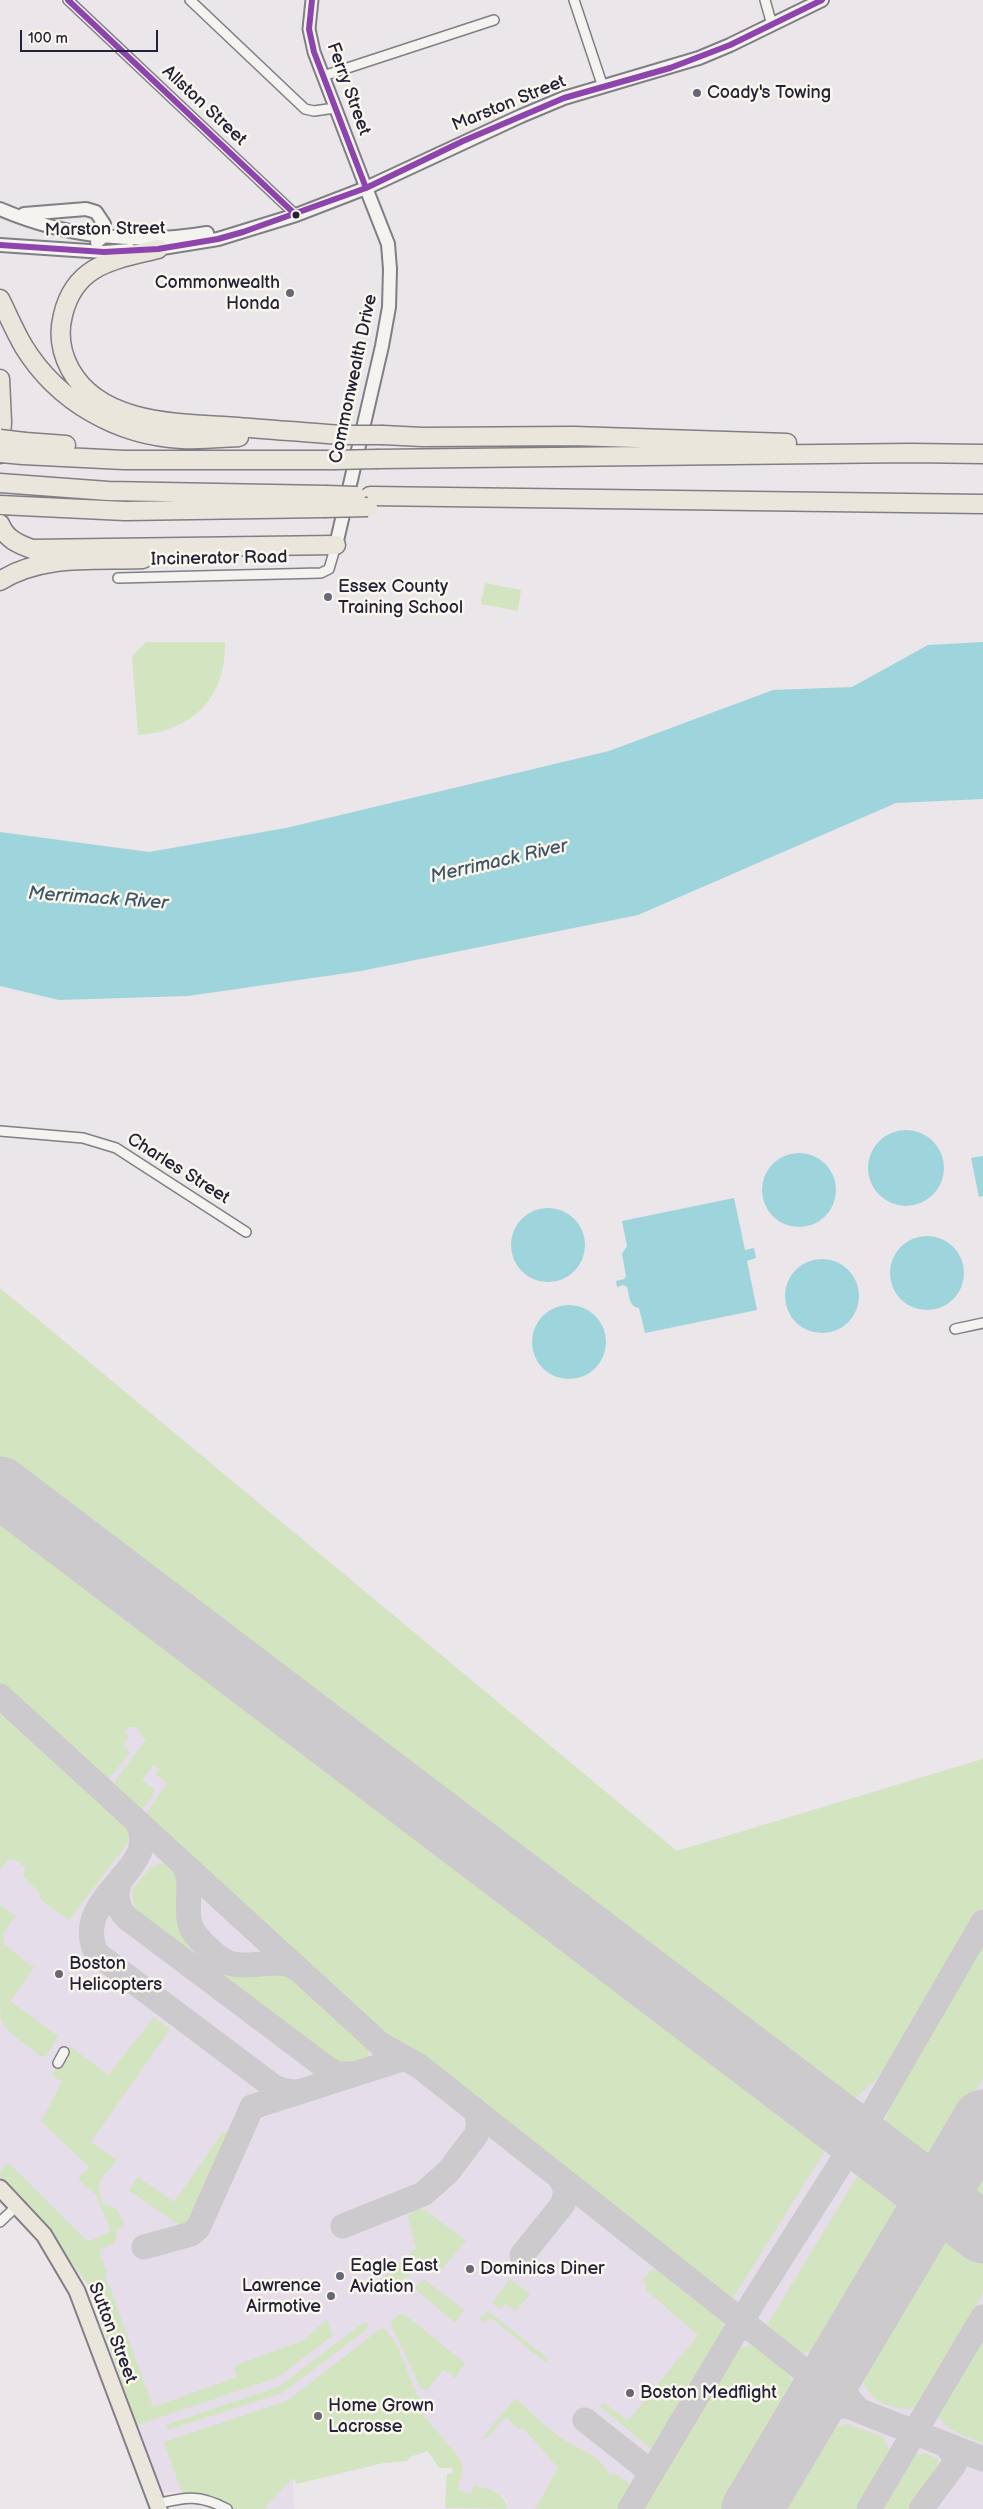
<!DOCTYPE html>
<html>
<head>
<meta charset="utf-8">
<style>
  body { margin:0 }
  #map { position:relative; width:983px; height:2509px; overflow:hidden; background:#eae6e9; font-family:"Balsamiq Sans",sans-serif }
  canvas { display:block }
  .scale { position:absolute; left:20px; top:30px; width:138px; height:22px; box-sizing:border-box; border:2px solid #22223b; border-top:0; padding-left:6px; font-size:15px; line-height:18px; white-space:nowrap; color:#22223b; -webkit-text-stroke:4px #fbf7ec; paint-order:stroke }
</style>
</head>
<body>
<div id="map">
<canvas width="983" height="2509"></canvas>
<div class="scale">100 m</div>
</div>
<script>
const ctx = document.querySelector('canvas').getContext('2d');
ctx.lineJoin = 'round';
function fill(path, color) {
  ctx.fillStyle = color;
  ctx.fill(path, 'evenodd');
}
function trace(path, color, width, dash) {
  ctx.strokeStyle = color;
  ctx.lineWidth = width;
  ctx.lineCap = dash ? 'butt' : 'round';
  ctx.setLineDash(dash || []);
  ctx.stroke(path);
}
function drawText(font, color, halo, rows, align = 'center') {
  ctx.font = font + ' "Balsamiq Sans",sans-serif';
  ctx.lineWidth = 5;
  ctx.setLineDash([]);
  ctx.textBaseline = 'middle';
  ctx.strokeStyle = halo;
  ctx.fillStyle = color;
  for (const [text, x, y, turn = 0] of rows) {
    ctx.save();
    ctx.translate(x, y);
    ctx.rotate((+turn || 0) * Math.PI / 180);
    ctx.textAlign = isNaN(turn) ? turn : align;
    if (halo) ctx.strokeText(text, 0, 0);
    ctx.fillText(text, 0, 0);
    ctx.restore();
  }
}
const built = new Path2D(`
  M 0,1288 L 677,1851 L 983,1759 L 983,2509 L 507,2509 L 507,2501 L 502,2495 L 475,2485 L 471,2494 L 458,2490 L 463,2467 L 459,2457 L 418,2409 L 293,2478 L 294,2509 L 234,2509 L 229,2504 L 208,2493 L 160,2492 L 88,2285 L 42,2222 L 0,2177 Z`);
const green = new Path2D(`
  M 485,583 L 521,590 L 518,611 L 481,604 Z
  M 146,642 L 225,642 C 226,698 193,731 138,735 L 132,656 Z
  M 0,1288 L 677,1851 L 983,1759 L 983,1907 L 877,2079 L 849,2104 L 0,1458 Z
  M 0,1514 L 830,2143 L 730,2303 L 453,2085 L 376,2030 L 144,1817 L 167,1783 L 156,1775 L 159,1769 L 154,1765 L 142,1780 L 154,1789 L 153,1796 L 139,1813 L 113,1789 L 113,1784 L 146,1740 L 139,1733 L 140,1730 L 135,1727 L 129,1727 L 125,1732 L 129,1737 L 123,1746 L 130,1753 L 106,1782 L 0,1685 Z
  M 0,1705 L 128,1824 L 130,1834 L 127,1844 L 69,1920 L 40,1899 L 38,1891 L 23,1876 L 26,1868 L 14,1859 L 7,1861 L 0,1870 Z
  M 165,1862 L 181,1871 L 183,1933 L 225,1972 L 289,1971 L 367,2044 C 374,2061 354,2070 340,2065 L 134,1908 L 132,1890 L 151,1867 Z
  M 0,1905 L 16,1916 L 3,1933 L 4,1944 L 31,1966 L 36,1965 L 10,2001 L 58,2036 L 47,2055 L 41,2057 C 28,2044 11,2038 1,2021 C 0,2014 0,1921 0,1905 Z
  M 983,1937 L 983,2078 L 931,2166 L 884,2129 L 892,2097 L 927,2032 Z
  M 154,2017 L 170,2029 L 91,2142 L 117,2160 C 101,2180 93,2180 104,2205 C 118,2207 120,2212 124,2225 L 117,2230 L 115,2243 L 99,2249 L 107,2273 L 105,2274 L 153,2407 L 237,2377 L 234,2366 L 304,2340 L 327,2319 L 332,2336 L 277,2378 L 137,2425 L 88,2285 L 42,2222 L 1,2178 L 0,2173 L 4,2165 L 10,2164 L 84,2238 L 90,2241 L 111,2231 L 96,2195 L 78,2179 L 89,2167 L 41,2121 L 62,2082 L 52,2075 L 70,2046 L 108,2075 Z
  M 223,2132 L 232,2132 L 191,2224 L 184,2226 L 179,2225 L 129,2190 L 138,2177 L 174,2202 Z
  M 983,2163 L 983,2205 L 966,2192 Z
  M 863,2167 L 909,2202 L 824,2343 C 803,2365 782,2345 764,2330 Z
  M 418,2209 L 425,2210 L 466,2241 L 442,2269 C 423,2257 405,2279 391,2290 L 383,2281 L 375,2285 L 416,2248 L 408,2217 L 413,2211 Z
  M 944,2231 L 983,2260 C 983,2270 983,2282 983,2291 C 981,2305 929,2397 919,2405 C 908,2415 879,2404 870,2394 C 863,2385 862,2375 863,2365 Z
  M 660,2269 C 674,2276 714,2305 721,2319 C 724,2326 723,2332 720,2338 L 652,2450 L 600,2406 L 604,2403 L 628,2421 L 698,2335 L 647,2291 L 643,2279 L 650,2271 Z
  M 424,2279 L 464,2310 L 455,2323 L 414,2288 Z
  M 510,2279 L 530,2294 L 516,2311 L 506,2304 L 500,2309 L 492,2303 Z
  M 488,2311 L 548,2359 L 545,2362 L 490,2317 L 484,2323 L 480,2318 Z
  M 400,2314 L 404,2314 L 465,2363 L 455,2378 L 444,2369 L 426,2391 L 421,2389 L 390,2322 Z
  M 364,2322 L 369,2324 L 366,2330 L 282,2393 L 168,2430 L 166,2425 L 280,2386 Z
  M 380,2329 L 385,2329 L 397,2345 L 417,2395 L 422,2401 L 418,2409 L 459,2457 L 463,2467 L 458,2490 L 471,2494 L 474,2485 C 489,2490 506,2491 507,2509 L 445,2508 L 447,2474 L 453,2473 L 452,2468 L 439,2468 L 428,2451 L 410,2457 L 407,2461 L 383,2463 L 297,2484 L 293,2478 L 264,2509 L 234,2509 C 219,2494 202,2493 182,2493 L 164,2442 L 287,2401 Z
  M 983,2337 L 983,2443 C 967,2436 946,2432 938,2415 L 942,2400 Z
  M 750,2345 C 774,2347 802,2378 790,2402 L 726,2509 L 642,2509 L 736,2353 L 740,2348 Z
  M 515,2398 C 529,2411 544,2425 560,2437 C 576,2449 601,2454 609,2475 L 616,2474 L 636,2489 L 626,2509 L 535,2509 L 558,2468 L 523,2428 L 519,2430 L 508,2418 L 502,2420 L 486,2439 L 482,2438 Z
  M 847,2424 L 883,2437 L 889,2450 L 888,2462 L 860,2509 L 778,2509 C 793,2484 816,2427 847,2424 Z
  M 925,2453 L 938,2459 L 940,2469 L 912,2509 L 877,2509 L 907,2459 L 912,2455 Z`);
const water = new Path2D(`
  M 983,642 L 983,799 L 896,803 L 638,915 L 361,971 L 188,996 L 59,1000 L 0,986 L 0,832 L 149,852 L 286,828 L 609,751 L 773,690 L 852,687 L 928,645 Z
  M868 1168a38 38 0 1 1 76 0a38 38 0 1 1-76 0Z
  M762 1190a37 37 0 1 1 74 0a37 37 0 1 1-74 0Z
  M 983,1156 L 983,1196 L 979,1197 L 971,1158 Z
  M 734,1198 L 745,1250 L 754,1248 L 756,1258 L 747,1261 L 757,1310 L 645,1333 L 639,1308 C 628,1306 630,1296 627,1287 L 623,1285 L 617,1287 L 616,1281 L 624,1279 L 626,1276 L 622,1254 L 627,1246 L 622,1221 Z
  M511 1245a37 37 0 1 1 74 0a37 37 0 1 1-74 0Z
  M890 1273a37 37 0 1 1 74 0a37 37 0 1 1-74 0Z
  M785 1296a37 37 0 1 1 74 0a37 37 0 1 1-74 0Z
  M532 1342a37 37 0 1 1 74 0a37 37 0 1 1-74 0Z`);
const taxiway = new Path2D(`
  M 0,1696 L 380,2044 L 419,2066 L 825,2387 L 860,2411 L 983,2459
  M 136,1821 C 167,1868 67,1897 97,1954 L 274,2087 L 285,2091 L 297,2092
  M 183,1864 C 197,1883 180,1914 195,1934 C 203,1944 220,1962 233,1964 C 254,1969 279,1956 297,1969
  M 122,1877 C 114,1892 115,1906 127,1918 L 328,2069 L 338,2074 L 353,2074
  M 971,2224 L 983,2234
  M 343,2226 L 423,2194 L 448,2172 L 476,2135 L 479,2125 L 476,2112
  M 144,2247 L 191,2234 L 198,2228 L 252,2107 L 405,2058
  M 522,2255 L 563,2204 L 566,2191 L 561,2179
  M 853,2339 C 842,2363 834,2387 856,2407
  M 585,2420 L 652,2473
  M 800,2428 C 815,2410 833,2400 856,2409
  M 630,2509 L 753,2302 L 869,2119 L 983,1922
  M 869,2509 L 983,2317
  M 921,2509 L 954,2465 L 954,2456 L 946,2445`);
const runway = new Path2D(`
  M 0,1487 L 983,2233
  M 752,2509 L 983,2120`);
const minor = new Path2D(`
  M 68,0 L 296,215
  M 190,0 L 305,109 L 314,111 L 335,108
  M 574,0 L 603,87
  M 765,0 L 772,25
  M 323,76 L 494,20
  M 118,578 L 321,573 L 329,569 L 336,545
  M 0,1131 L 83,1138 L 116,1148 L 246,1232
  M 955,1329 L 983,1323
  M 58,2063 L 64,2052
  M 0,2222 L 18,2205
  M 156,2504 C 186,2497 199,2494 227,2509`);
const tertiary = new Path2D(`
  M 312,0 L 309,29 L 314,52 L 366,188`);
const secondary = new Path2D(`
  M 0,209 C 65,237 138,245 207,233
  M 24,214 L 86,209 L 96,212 L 104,224 L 103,237 L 97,242
  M 0,245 L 104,252 L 130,250
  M 150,250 L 218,239 L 296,215 L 366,188 L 521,116 L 564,98 L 699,58 L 730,45 L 822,0
  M 336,545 L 382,346 L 389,307 L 390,269 L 388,244 L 366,188`);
const trunk = new Path2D(`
  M 0,2188 L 44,2235 L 77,2291 L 159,2509`);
const motorway = new Path2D(`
  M 158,249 C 114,260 75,264 63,315 C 58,334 61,352 70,369 C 101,426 182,423 238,427 C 272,430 306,432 340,435
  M 0,299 C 8,315 15,332 24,347 C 58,402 118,436 182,439 C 201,440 220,438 239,437
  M 0,379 L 2,422 L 0,454
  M 383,435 L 422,437 L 574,436 L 787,443
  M 25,442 L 66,445
  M 23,455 L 124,460 L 334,460
  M 378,459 L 910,453 L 983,454
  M 0,483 L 108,491 L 326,495
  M 370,496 L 983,504
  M 0,505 L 125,511 L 324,508
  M 0,524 C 6,539 18,544 32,549 L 336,545
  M 0,581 C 42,554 96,561 143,559`);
const motorwayBridge = new Path2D(`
  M 340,435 L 383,435
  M 0,439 L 25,442
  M 0,453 L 23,455
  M 334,460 L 378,459
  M 326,495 L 356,496
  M 324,508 L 368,507`);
const bus1 = new Path2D(`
  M 68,0 L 296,215
  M 312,0 L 309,29 L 314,52 L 366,188
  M 0,245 L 104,252 L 158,249 L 218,239 L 243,232 L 366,188 L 463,141 L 564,98 L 670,68 L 730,45 L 822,0`);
const markers = [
  [697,93,5,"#686778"],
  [296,215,4.5,"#22223b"],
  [290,293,5,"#686778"],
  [328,597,5,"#686778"],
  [59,1974,5,"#686778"],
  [470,2269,5,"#686778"],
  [340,2276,5,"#686778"],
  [331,2296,5,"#686778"],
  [630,2393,5,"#686778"],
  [318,2416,5,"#686778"]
];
const streetNames = [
  ["Ferry Street",348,89,70],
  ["Marston Street",509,104,-22],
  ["Allston Street",204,106,43],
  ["Marston Street",105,230,-1],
  ["Commonwealth Drive",354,379,-78],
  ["Incinerator Road",219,559,-1],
  ["Charles Street",178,1169,32],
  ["Sutton Street",112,2333,69]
];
const poiNames = [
  ["Coady's Towing",707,93],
  ["Commonwealth",280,283,"right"],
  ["Honda",280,304,"right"],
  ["Essex County",338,587],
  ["Training School",338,608],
  ["Boston",69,1964],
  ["Helicopters",69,1985],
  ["Eagle East",350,2266],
  ["Aviation",350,2287],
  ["Dominics Diner",480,2269],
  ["Lawrence",321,2286,"right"],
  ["Airmotive",321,2307,"right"],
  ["Boston Medflight",640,2393],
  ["Home Grown",328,2406],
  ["Lacrosse",328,2427]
];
const waterNames = [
  ["Merrimack River",499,862,-13],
  ["Merrimack River",98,899,4]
];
fill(built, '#e5dde9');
fill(green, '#d2e5c0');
fill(water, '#9ed4dc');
trace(taxiway, '#cccacc', 25);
trace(runway, '#cccacc', 61);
trace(minor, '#807f85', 12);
trace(tertiary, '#807f85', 15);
trace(secondary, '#807f85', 16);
trace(trunk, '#807f85', 19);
trace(motorway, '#807f85', 21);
trace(minor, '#f4f3f0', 9);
trace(tertiary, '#f4f3f0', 11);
trace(secondary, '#f4f3f0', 12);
trace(trunk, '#ebe6dc', 15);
trace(motorway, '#ebe6dc', 18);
trace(motorwayBridge, '#807f85', 21, []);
trace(motorwayBridge, '#ebe6dc', 18);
trace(bus1, '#8e44ad', 6);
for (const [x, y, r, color] of markers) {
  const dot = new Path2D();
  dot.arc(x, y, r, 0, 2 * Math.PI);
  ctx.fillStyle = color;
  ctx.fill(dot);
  trace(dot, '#fbf7ec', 2);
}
drawText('18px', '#22223b', '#fbf7ec', streetNames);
drawText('18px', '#22223b', '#fbf7ec', poiNames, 'left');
drawText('italic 19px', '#3d556a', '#fbf7ec', waterNames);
</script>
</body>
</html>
